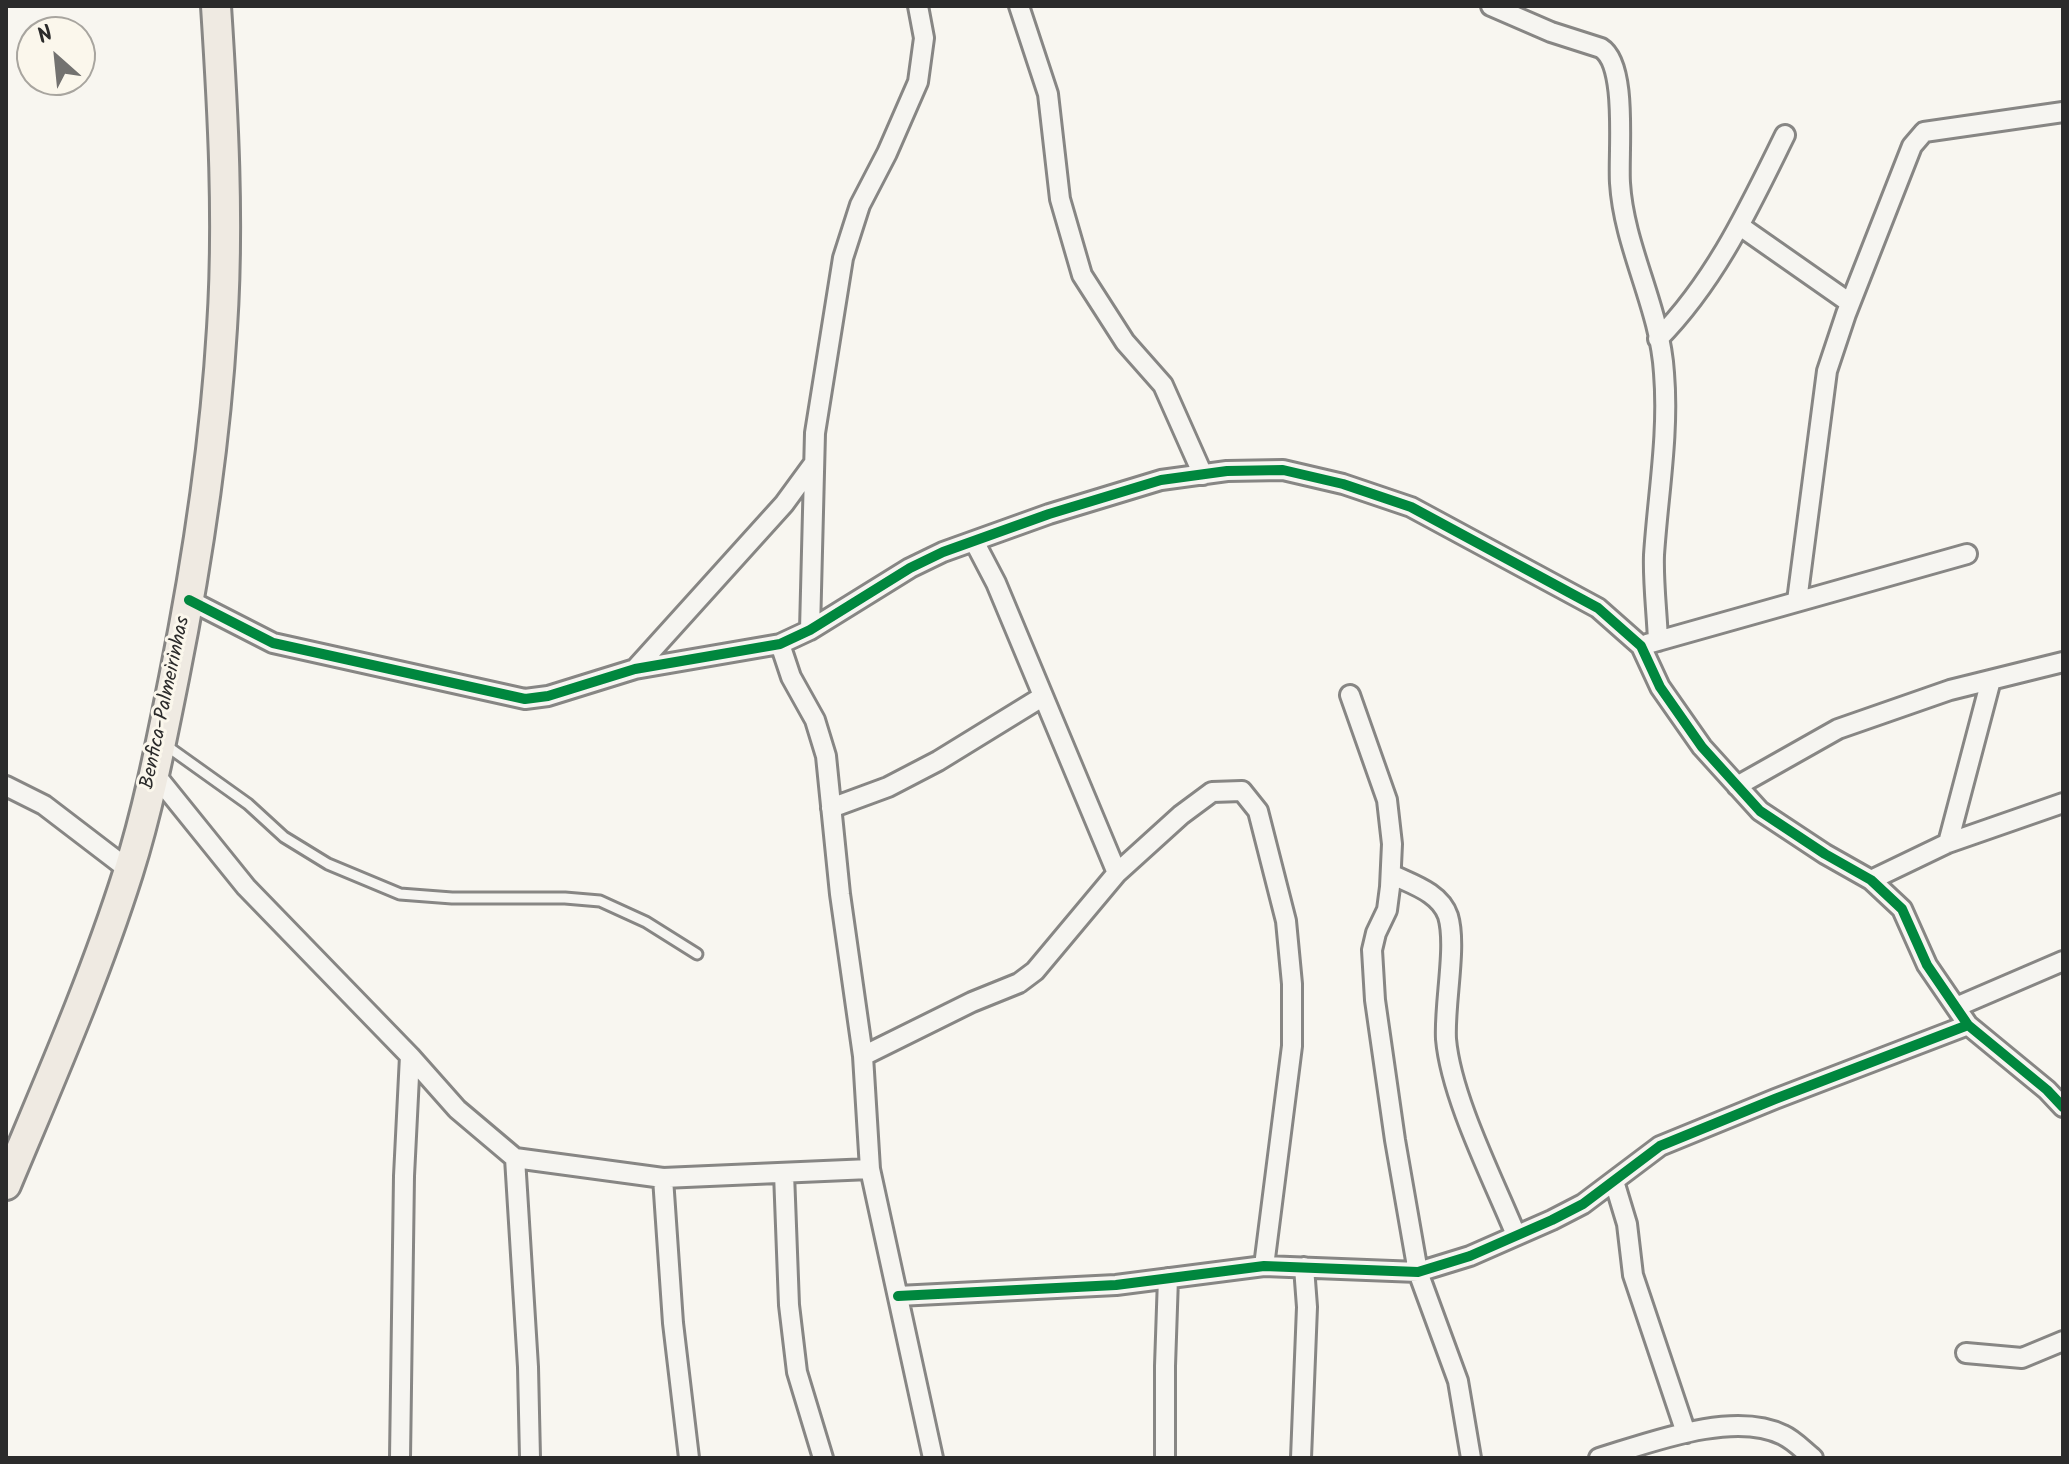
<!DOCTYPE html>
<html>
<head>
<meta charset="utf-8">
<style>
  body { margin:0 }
  #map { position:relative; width:2069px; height:1464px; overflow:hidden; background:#f8f6f0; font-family:Kalam,sans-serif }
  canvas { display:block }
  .frame { position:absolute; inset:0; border:8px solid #2b2b2b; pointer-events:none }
  .north { position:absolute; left:16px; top:16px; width:80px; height:80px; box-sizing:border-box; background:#fbf7ec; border:2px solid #a8a59f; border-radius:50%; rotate:333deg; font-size:22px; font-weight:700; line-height:32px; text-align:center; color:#2b2b2b }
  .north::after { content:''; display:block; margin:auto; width:28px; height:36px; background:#737270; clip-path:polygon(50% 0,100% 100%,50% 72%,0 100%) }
</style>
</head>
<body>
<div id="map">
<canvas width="2069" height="1464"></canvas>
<div class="frame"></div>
<div class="north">N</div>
</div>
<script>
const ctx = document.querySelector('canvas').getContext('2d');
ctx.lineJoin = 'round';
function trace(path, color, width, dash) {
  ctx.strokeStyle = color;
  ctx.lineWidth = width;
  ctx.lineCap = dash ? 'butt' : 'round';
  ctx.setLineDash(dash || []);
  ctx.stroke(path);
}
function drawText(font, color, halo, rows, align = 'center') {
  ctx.font = font + ' Kalam,sans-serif';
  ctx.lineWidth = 6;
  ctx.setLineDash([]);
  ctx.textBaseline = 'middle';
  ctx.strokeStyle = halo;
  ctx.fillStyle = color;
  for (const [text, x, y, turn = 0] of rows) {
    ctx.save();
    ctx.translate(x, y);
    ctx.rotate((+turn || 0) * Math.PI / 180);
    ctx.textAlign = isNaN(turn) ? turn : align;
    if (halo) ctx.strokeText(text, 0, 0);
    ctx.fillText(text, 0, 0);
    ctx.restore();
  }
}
const service = new Path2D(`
  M 164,744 L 248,804 L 284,837 L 328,864 L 400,894 L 452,898 L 565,898 L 600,901 L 646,922 L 697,954`);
const minor = new Path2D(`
  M 1019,6 L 1048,94 L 1060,199 L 1082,275 L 1125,342 L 1163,385 L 1203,475
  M 1491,6 L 1551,32 L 1601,48 C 1628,65 1618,152 1620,183 C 1624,248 1660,307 1664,373 C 1669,434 1658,494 1654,555 C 1653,583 1657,613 1658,641
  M 1740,226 L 1850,303
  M 1658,339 C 1716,280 1749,208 1785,135
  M 974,541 L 996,583 L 1117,873
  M 189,600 L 273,643 L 525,699 L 548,696 L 635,669 L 780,644 L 810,630 L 910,568 L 943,552 L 1049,514 L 1161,480 L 1227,471 L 1283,470 L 1343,484 L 1411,507 L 1598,608 L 1641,646 L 1660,687 L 1702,747 L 1760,811 L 1825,854 L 1871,880 L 1902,909 L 1927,965 L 1968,1025 L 2047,1090 L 2063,1107
  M 1797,601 L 1827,371 L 1846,314 L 1912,146 L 1924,132 L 2063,112
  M 810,630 L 815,433 L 843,258 L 860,205 L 887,153 L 918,82 L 924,38 L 918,6
  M 780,644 L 791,677 L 815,720 L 826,756 L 840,894 L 863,1056 L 870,1169 L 933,1458
  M 1647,644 L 1967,554
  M 635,669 L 784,504 L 814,463
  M 1350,695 L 1387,800 L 1392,844 L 1390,887 L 1387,910 L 1376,933 L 1372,950 L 1375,1000 L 1395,1140 L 1418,1272 L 1458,1381 L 1471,1458
  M 154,773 L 246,887 L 410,1056 L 457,1109 L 515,1158 L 663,1178 L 870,1169
  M 6,786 L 44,805 L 129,870
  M 1737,786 L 1838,729 L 1950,690 L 2063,662
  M 831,808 L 888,787 L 938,761 L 1042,697
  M 1948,843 L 1991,680
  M 1391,874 C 1411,884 1440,892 1448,916 C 1457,946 1444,1004 1446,1039 C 1451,1097 1493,1179 1516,1235
  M 1871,880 L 1948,843 L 2063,803
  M 1956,1007 L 2063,961
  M 863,1056 L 972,1002 L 1019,983 L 1035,971 L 1117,873 L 1181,815 L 1212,792 L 1242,791 L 1258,811 L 1286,921 L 1292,984 L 1292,1046 L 1264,1266
  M 515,1158 L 528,1367 L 530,1458
  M 784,1173 L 789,1305 L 797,1372 L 823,1458
  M 663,1178 L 673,1323 L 689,1458
  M 1614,1181 L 1627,1224 L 1633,1275 L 1686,1433
  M 898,1296 L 1116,1285 L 1264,1266 L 1418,1272 L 1470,1256 L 1552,1220 L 1583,1204 L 1660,1146 L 1775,1099 L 1968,1025
  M 1966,1353 L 2022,1358 L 2063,1341
  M 400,1458 L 404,1176 L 410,1056
  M 1165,1458 L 1165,1366 L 1168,1278
  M 1301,1458 L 1307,1307 L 1304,1267
  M 1599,1458 C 1649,1443 1733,1410 1783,1435 C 1794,1440 1803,1450 1813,1458`);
const primary = new Path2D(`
  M 6,1185 C 49,1082 94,980 128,873 C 148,810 161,743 174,678 C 197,563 215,446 222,328 C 229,222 223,113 216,6`);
const cycleway = new Path2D(`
  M 189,600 L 273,643 L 525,699 L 548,696 L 635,669 L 780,644 L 810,630 L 910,568 L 943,552 L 1049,514 L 1161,480 L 1227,471 L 1283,470 L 1343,484 L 1411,507 L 1598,608 L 1641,646 L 1660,687 L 1702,747 L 1760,811 L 1825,854 L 1871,880 L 1902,909 L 1927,965 L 1968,1025 L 2047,1090 L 2063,1107
  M 898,1296 L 1116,1285 L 1264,1266 L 1418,1272 L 1470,1256 L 1552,1220 L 1583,1204 L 1660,1146 L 1775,1099 L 1968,1025`);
const streetNames = [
  ["Benfica-Palmeirinhas",167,703,-78]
];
trace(service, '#878684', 15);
trace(minor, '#878684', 24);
trace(primary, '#878684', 34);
trace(service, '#f6f5f1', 9);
trace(minor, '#f6f5f1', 18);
trace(primary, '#efeae2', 28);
trace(cycleway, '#00873e', 10);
drawText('20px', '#2b2b2b', '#fbf7ec', streetNames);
</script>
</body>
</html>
